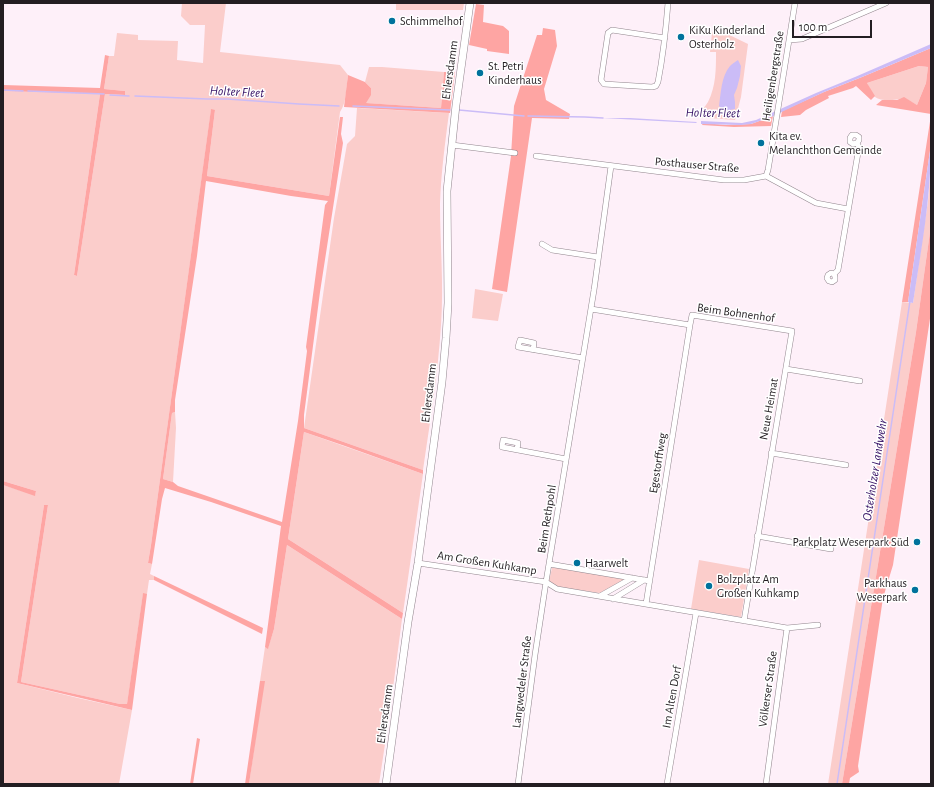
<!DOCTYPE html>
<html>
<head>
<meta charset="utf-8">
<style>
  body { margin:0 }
  #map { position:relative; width:934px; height:787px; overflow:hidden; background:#fef0f9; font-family:"Alegreya Sans",sans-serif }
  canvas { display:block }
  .frame { position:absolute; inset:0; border:4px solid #231e22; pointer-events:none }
  .scale { position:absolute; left:792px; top:20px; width:80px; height:18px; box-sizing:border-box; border:2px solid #231e22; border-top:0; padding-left:5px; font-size:12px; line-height:14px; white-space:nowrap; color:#231e22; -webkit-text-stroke:3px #fff; paint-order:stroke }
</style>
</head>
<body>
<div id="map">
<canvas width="934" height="787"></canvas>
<div class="frame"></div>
<div class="scale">100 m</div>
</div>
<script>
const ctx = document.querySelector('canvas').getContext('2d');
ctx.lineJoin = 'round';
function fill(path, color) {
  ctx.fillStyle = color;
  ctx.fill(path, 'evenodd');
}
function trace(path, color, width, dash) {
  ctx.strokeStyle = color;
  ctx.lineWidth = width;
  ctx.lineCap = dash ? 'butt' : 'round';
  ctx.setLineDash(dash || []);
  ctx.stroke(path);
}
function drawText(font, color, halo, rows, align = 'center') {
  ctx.font = font + ' "Alegreya Sans",sans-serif';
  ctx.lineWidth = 3;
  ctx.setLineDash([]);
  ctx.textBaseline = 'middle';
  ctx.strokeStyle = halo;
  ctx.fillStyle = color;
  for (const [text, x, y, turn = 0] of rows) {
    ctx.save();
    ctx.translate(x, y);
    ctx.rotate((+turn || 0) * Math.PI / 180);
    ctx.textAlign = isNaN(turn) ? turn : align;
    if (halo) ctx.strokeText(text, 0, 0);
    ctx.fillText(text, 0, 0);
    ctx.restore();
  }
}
const green = new Path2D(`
  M 182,3 L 226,3 L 220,52 L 340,65 L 348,75 C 346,87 347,102 340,112 L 329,196 L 207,176 L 215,110 L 211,110 L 151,545 L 148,563 L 152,564 L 150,574 L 154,576 L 154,580 L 149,580 L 147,594 L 143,594 L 127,705 L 120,704 L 21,682 L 48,505 L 44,505 L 17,683 L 78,698 L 132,710 L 119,784 L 3,784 L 3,485 L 35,495 L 36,491 L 3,481 L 3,91 L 100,94 L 74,275 L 77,276 L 105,94 L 125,95 L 125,91 L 104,89 L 109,56 L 114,56 L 117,33 L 138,35 L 138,40 L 178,41 L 177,60 L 203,63 L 205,25 L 190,25 L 181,16 Z
  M 396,3 L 464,3 L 463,10 L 396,10 Z
  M 715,28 L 748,44 L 741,97 L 735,120 L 696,117 C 700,112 705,107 708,102 C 716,86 716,69 716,52 L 710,52 L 712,33 Z
  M 919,66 L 928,67 L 926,83 L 917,105 L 904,98 C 896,100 882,102 875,97 C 872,94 869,87 867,83 Z
  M 369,67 L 382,67 L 444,72 L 441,108 L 365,103 L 371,88 L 365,82 Z
  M 357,108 L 449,113 C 445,143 441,174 440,204 C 440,244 444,285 441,325 C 438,374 430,422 423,470 L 304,428 L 334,218 L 347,144 L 355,136 Z
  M 931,165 L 931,225 L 916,332 L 842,784 L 828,784 L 902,302 L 913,303 L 928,201 Z
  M 475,289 L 503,294 L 498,321 L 472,318 Z
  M 175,412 L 176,428 L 173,482 L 163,479 L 172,413 Z
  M 304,432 L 423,474 L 403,613 L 321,560 L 288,539 Z
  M 287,545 L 402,619 L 390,711 L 379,784 L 249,784 L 264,681 L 260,681 L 265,647 L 268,648 L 274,629 Z
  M 699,560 L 749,569 L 741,617 L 691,609 Z
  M 555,567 L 625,579 L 600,593 L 563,588 L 555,586 L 549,581 L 552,568 Z`);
const forest = new Path2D(`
  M 476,4 L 484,5 L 483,22 L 503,26 L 509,31 L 509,54 L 487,51 L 487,49 L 469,45 Z
  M 543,28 L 555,30 L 557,46 L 544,89 L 546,100 L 570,114 L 569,119 L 532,118 L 507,292 L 492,289 L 511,156 L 514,106 L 537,35 L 542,35 Z
  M 931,48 L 931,114 L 876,105 L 882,100 L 897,100 L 904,97 L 917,105 L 926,83 L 928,67 L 919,66 L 867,83 L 875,96 L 871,100 L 856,86 L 853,88 L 828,96 L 829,98 L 806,110 L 800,115 L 781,117 L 782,111 L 824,92 L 862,77 Z
  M 105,55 L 109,56 L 104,89 L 125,91 L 125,95 L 105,94 L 77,276 L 74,275 L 100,94 L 3,91 L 3,85 L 100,88 Z
  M 444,72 L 455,72 L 450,113 L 344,107 L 348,75 L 365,82 L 371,88 L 371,95 L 366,103 L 441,108 Z
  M 211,109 L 215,110 L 207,176 L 329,196 L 340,117 L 343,117 L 341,134 L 343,143 L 320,292 L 304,415 L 304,428 L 423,470 L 423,474 L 345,446 L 304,432 L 288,539 L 321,560 L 403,613 L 402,619 L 287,545 L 274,629 L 268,649 L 265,647 L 281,526 L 211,502 L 165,488 L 162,499 L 152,564 L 148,563 L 151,545 ZM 206,181 L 291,196 L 328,201 L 325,205 L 306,347 L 307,351 L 298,421 L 282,522 L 178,486 L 173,482 L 163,479 L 172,413 L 175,412 L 175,400 L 197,256 Z
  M 931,115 L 931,144 L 908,302 L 902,302 Z
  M 773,116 L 771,126 L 734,127 L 702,125 L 703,123 L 726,125 L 751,124 Z
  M 931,225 L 931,312 L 893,565 L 883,598 L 858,766 L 859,772 L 850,778 L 849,784 L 842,784 L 916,332 Z
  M 3,481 L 36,491 L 35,496 L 3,485 Z
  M 44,505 L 48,505 L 21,682 L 120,704 L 127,704 L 143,593 L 147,594 L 132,710 L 17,683 Z
  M 154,576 L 263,628 L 262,634 L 154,580 Z
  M 260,681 L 265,681 L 249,784 L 245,784 Z
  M 197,738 L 200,739 L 193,784 L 190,784 Z`);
const water = new Path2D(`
  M 931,44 L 931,48 L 862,77 L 824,92 L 771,117 L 751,124 L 741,125 L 701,124 L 701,121 L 742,123 L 756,120 L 816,93 L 855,77 Z
  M 738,60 L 741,66 L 740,76 L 737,88 L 734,95 L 735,102 L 735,109 L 724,111 L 719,106 C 721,93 721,77 730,66 C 732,64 735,62 738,60 Z
  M 602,118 L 630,118 L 697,122 L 696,123 Z
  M 931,144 C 931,198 921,251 913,303 L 908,302 Z`);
const stream = new Path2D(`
  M 3,90 L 23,91
  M 28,91 L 104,94
  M 110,95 L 129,96
  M 135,96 L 207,99 L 227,99 L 299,104 L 339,106
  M 353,106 L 450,110
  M 459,110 L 524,116
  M 528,116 L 585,117 L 603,118
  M 837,784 L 910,301`);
const street = new Path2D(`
  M 665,38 L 612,30 L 608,33 L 601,80 L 604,84 L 652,87 L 656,86 L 658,82 C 663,56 666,29 668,3
  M 789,40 L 802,39 L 886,3
  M 452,145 L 515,153
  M 536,156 L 724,180 L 744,180 L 766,176 L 816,203 L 848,209
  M 766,176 L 768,170 L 771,152 L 795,3
  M 542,244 L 552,250 L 598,257
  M 834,274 L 831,273 L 828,275 L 827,278 L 829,281 L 832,282 L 835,280 L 835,277 L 834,274 L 838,270 L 859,147 L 857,143 L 853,144 L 850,142 L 850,138 L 852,135 L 856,135 L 859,137 L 859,140 L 857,143
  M 591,309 L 690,325 L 692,315 L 792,331 L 744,621
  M 533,350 L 534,343 L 520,340 L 518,347 L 583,358
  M 786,369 L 860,381
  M 517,450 L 518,443 L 503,440 L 502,447 L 566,459
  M 771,453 L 846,465
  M 757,536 L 831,549
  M 418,563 L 546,582 L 557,589 L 787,628 L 818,625
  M 549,564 L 650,581
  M 600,596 L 632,578
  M 613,599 L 644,580
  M 646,604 L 690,325
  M 518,784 L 535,655 L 546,582 L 594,290 L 611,166
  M 667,784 L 696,613
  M 766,784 L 787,628`);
const secondary = new Path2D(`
  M 386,784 L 408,622 L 418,563 L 442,382 L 446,338 L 448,303 L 447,191 L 456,105 L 470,3`);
const markers = [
  [392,21,4,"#00729c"],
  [681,37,4,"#00729c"],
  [480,73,4,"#00729c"],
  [761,143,4,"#00729c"],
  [917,542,4,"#00729c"],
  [577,563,4,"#00729c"],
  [709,586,4,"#00729c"],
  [915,590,4,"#00729c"]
];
const poiNames = [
  ["Schimmelhof",400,21],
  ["KiKu Kinderland",689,30],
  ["Osterholz",689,44],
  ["St. Petri",488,66],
  ["Kinderhaus",488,80],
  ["Kita ev.",769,136],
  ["Melanchthon Gemeinde",769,150],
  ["Parkplatz Weserpark Süd",909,542,"right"],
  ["Haarwelt",585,563],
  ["Bolzplatz Am",717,579],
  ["Großen Kuhkamp",717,593],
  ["Parkhaus",907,583,"right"],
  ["Weserpark",907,597,"right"]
];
const streetNames = [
  ["Ehlersdamm",450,70,-82],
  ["Heiligenbergstraße",773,76,-81],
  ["Posthauser Straße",697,165,5],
  ["Beim Bohnenhof",736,313,8],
  ["Ehlersdamm",429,393,-83],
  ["Neue Heimat",769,409,-80],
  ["Egestorffweg",658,463,-81],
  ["Beim Rethpohl",547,519,-81],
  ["Am Großen Kuhkamp",487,563,9],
  ["Langwedeler Straße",522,682,-83],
  ["Völkerser Straße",768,689,-82],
  ["Im Alten Dorf",672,697,-80],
  ["Ehlersdamm",385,714,-82]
];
const waterNames = [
  ["Holter Fleet",237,92,3],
  ["Holter Fleet",713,113,1],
  ["Osterholzer Landwehr",875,470,-81]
];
fill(green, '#fbcdcb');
fill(forest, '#fea5a3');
fill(water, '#cbbcf7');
trace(stream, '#cbbcf7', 1.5);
trace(street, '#91858d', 6);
trace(secondary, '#91858d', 8);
trace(street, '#fff', 5);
trace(secondary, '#fff', 7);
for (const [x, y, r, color] of markers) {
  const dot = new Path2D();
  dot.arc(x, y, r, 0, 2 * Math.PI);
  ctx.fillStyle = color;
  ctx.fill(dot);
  trace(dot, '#fff', 1.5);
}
drawText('12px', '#231e22', '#fff', poiNames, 'left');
drawText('12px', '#231e22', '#fff', streetNames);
drawText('italic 13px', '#340f64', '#fff', waterNames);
</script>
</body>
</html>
